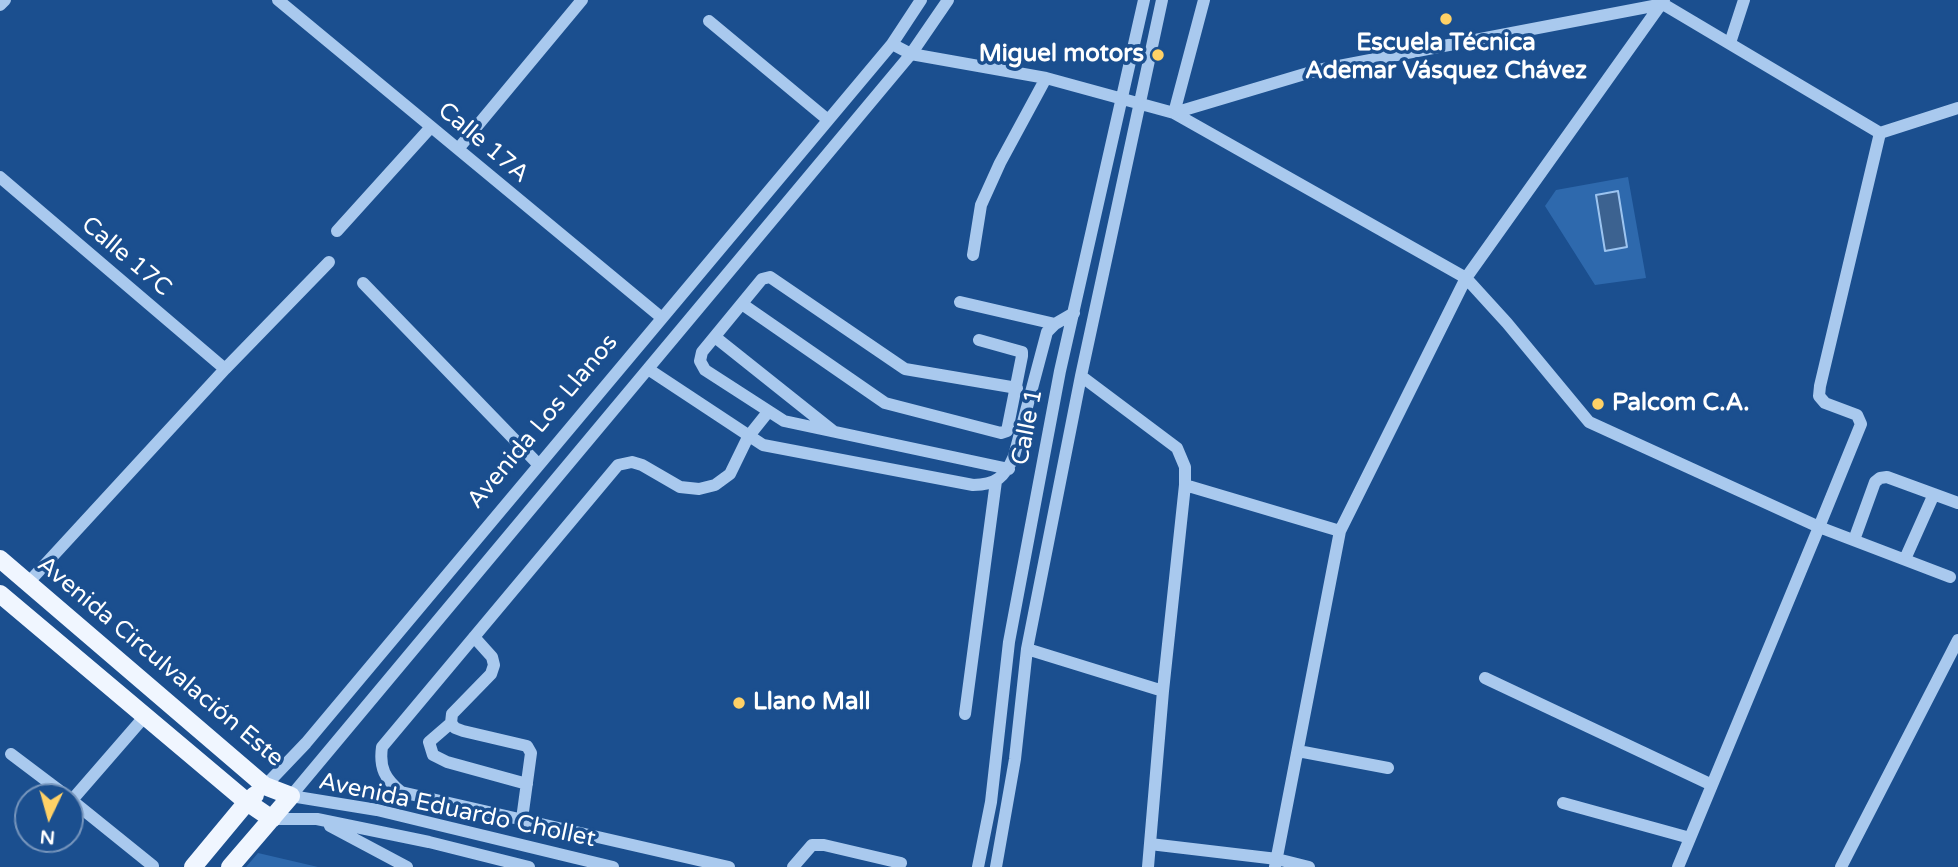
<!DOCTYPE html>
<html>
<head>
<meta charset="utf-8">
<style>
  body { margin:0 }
  #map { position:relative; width:1958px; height:867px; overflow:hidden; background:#1b4f8f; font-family:"Varela Round",sans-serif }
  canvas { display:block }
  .north { position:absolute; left:14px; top:783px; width:70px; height:70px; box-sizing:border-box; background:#1b4f8f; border:2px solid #7695bc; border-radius:50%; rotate:185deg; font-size:19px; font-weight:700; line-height:28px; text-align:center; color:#fff }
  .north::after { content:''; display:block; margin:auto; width:24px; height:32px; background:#ffd166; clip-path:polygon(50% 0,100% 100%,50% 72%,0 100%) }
</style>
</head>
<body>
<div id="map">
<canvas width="1958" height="867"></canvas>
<div class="north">N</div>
</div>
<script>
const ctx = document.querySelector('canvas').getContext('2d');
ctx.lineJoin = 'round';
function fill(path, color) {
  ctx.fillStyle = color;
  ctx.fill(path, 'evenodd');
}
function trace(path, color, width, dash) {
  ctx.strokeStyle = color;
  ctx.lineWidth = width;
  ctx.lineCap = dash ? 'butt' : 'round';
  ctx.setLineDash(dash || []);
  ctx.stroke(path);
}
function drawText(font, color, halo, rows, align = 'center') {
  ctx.font = font + ' "Varela Round",sans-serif';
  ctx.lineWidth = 7;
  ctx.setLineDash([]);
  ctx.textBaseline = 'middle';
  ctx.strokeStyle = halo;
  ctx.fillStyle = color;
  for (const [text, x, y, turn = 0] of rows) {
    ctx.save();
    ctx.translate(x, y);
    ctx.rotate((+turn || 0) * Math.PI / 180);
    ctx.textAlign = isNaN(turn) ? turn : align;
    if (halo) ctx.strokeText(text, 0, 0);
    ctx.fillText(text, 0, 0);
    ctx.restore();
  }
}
const green = new Path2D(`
  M 1628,177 L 1646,278 L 1595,285 L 1545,206 L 1556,190 Z
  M 258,853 L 318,867 L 246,867 Z`);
const water = new Path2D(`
  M 1618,191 L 1627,247 L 1605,251 L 1596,195 Z`);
const minor = new Path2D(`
  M 278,0 L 662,318
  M 0,5 L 5,0
  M 709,21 L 828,120
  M 1730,43 L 1744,0
  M 892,44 L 911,54 L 1046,78 L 1174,113 L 1466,278 L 1507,323 L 1589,422 L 1819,527 L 1950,577
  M 1174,113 L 1318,70 L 1663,4 L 1880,133
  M 1174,113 L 1204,0
  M 458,149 L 582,0
  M 0,177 L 225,369
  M 337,231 L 431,127
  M 973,255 L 981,205 L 1000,163 L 1046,78
  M 363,283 L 539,465
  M 960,302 L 1055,324
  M 742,304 L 885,403 L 1001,433 L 1007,431 L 1022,356 L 1022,352 L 979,340
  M 715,337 L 833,431
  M 648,369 L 763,445 L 973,485 C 996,485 1005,477 1014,456 L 1047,332 L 1055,324 L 1074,313
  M 1081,376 L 1177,448 L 1185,467 L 1185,485 L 1163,691 L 1148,867
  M 1009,469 L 784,421 L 705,370 L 700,361 L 702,352 L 762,279 L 770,277 L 905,369 L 1017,388
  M 1185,485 L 1340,531
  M 1854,540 L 1875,482 L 1880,478 L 1887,477 L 1958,503
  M 1905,559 L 1934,494
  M 28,583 L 225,369 L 329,262
  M 474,637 L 492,657 L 494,665 L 491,674 L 452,714 L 451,723 L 455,728 L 463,731 L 527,746 L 531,753 L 522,819
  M 1027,649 L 1163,691
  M 1485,678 L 1712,785
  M 965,714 L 996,481
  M 451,723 L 429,742 L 433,755 L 447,762 L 527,784
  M 1298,751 L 1388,768
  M 11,754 L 68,797
  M 265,786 L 306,743 L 892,44 L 921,0
  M 70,799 L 153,866
  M 72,800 L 145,716
  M 1563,803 L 1690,838
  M 272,819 L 317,819 L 429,842 L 529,867
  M 330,826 L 407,867
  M 1150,844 L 1277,859 L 1309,867
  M 613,867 L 377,810 L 291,796 L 911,54 L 948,0
  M 729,867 L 401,792 C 385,779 379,768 382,747 L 618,465 L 632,462 L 642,465 L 680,487 L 699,489 L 715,485 L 730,474 L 748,437 L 768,412
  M 793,867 L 812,845 L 824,845 L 901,863
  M 978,867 L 991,802 L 1009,642 L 1060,371 L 1144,0
  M 996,867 L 1015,759 L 1027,649 L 1081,376 L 1162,0
  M 1275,867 L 1340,531 L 1466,278 L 1664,0
  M 1678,867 L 1819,527 L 1861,424 L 1857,415 L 1825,403 L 1819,396 L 1820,386 L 1880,133 L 1958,108
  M 1841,867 L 1958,640`);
const major = new Path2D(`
  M 0,559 L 265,786 L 291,796 L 230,867
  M 0,594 L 247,802 L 272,819
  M 193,867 L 247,802 L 255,795`);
const markers = [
  [1446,19,7,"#ffd166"],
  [1158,55,7,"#ffd166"],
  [1598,404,7,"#ffd166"],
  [739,703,7,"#ffd166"]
];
const poiNames = [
  ["Escuela Técnica",1446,44,"center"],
  ["Ademar Vásquez Chávez",1446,72,"center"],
  ["Miguel motors",1144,55,"right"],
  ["Palcom C.A.",1612,404],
  ["Llano Mall",753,703]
];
const streetNames = [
  ["Calle 17A",483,143,40],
  ["Calle 17C",126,257,40],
  ["Avenida Los Llanos",543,422,-50],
  ["Calle 1",1028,427,-79],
  ["Avenida Circulvalación Este",160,662,40],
  ["Avenida Eduardo Chollet",457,811,12]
];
fill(green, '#2e69ad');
fill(water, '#3c6290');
trace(water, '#9cc4f0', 2);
trace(minor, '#a9c9ee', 12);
trace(major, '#f0f6ff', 18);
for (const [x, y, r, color] of markers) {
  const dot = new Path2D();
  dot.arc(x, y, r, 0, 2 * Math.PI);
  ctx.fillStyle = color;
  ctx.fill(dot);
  trace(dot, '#1b4f8f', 2.5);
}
drawText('bold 24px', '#fff', '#1b4f8f', poiNames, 'left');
drawText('24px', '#fff', '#1b4f8f', streetNames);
</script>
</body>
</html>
